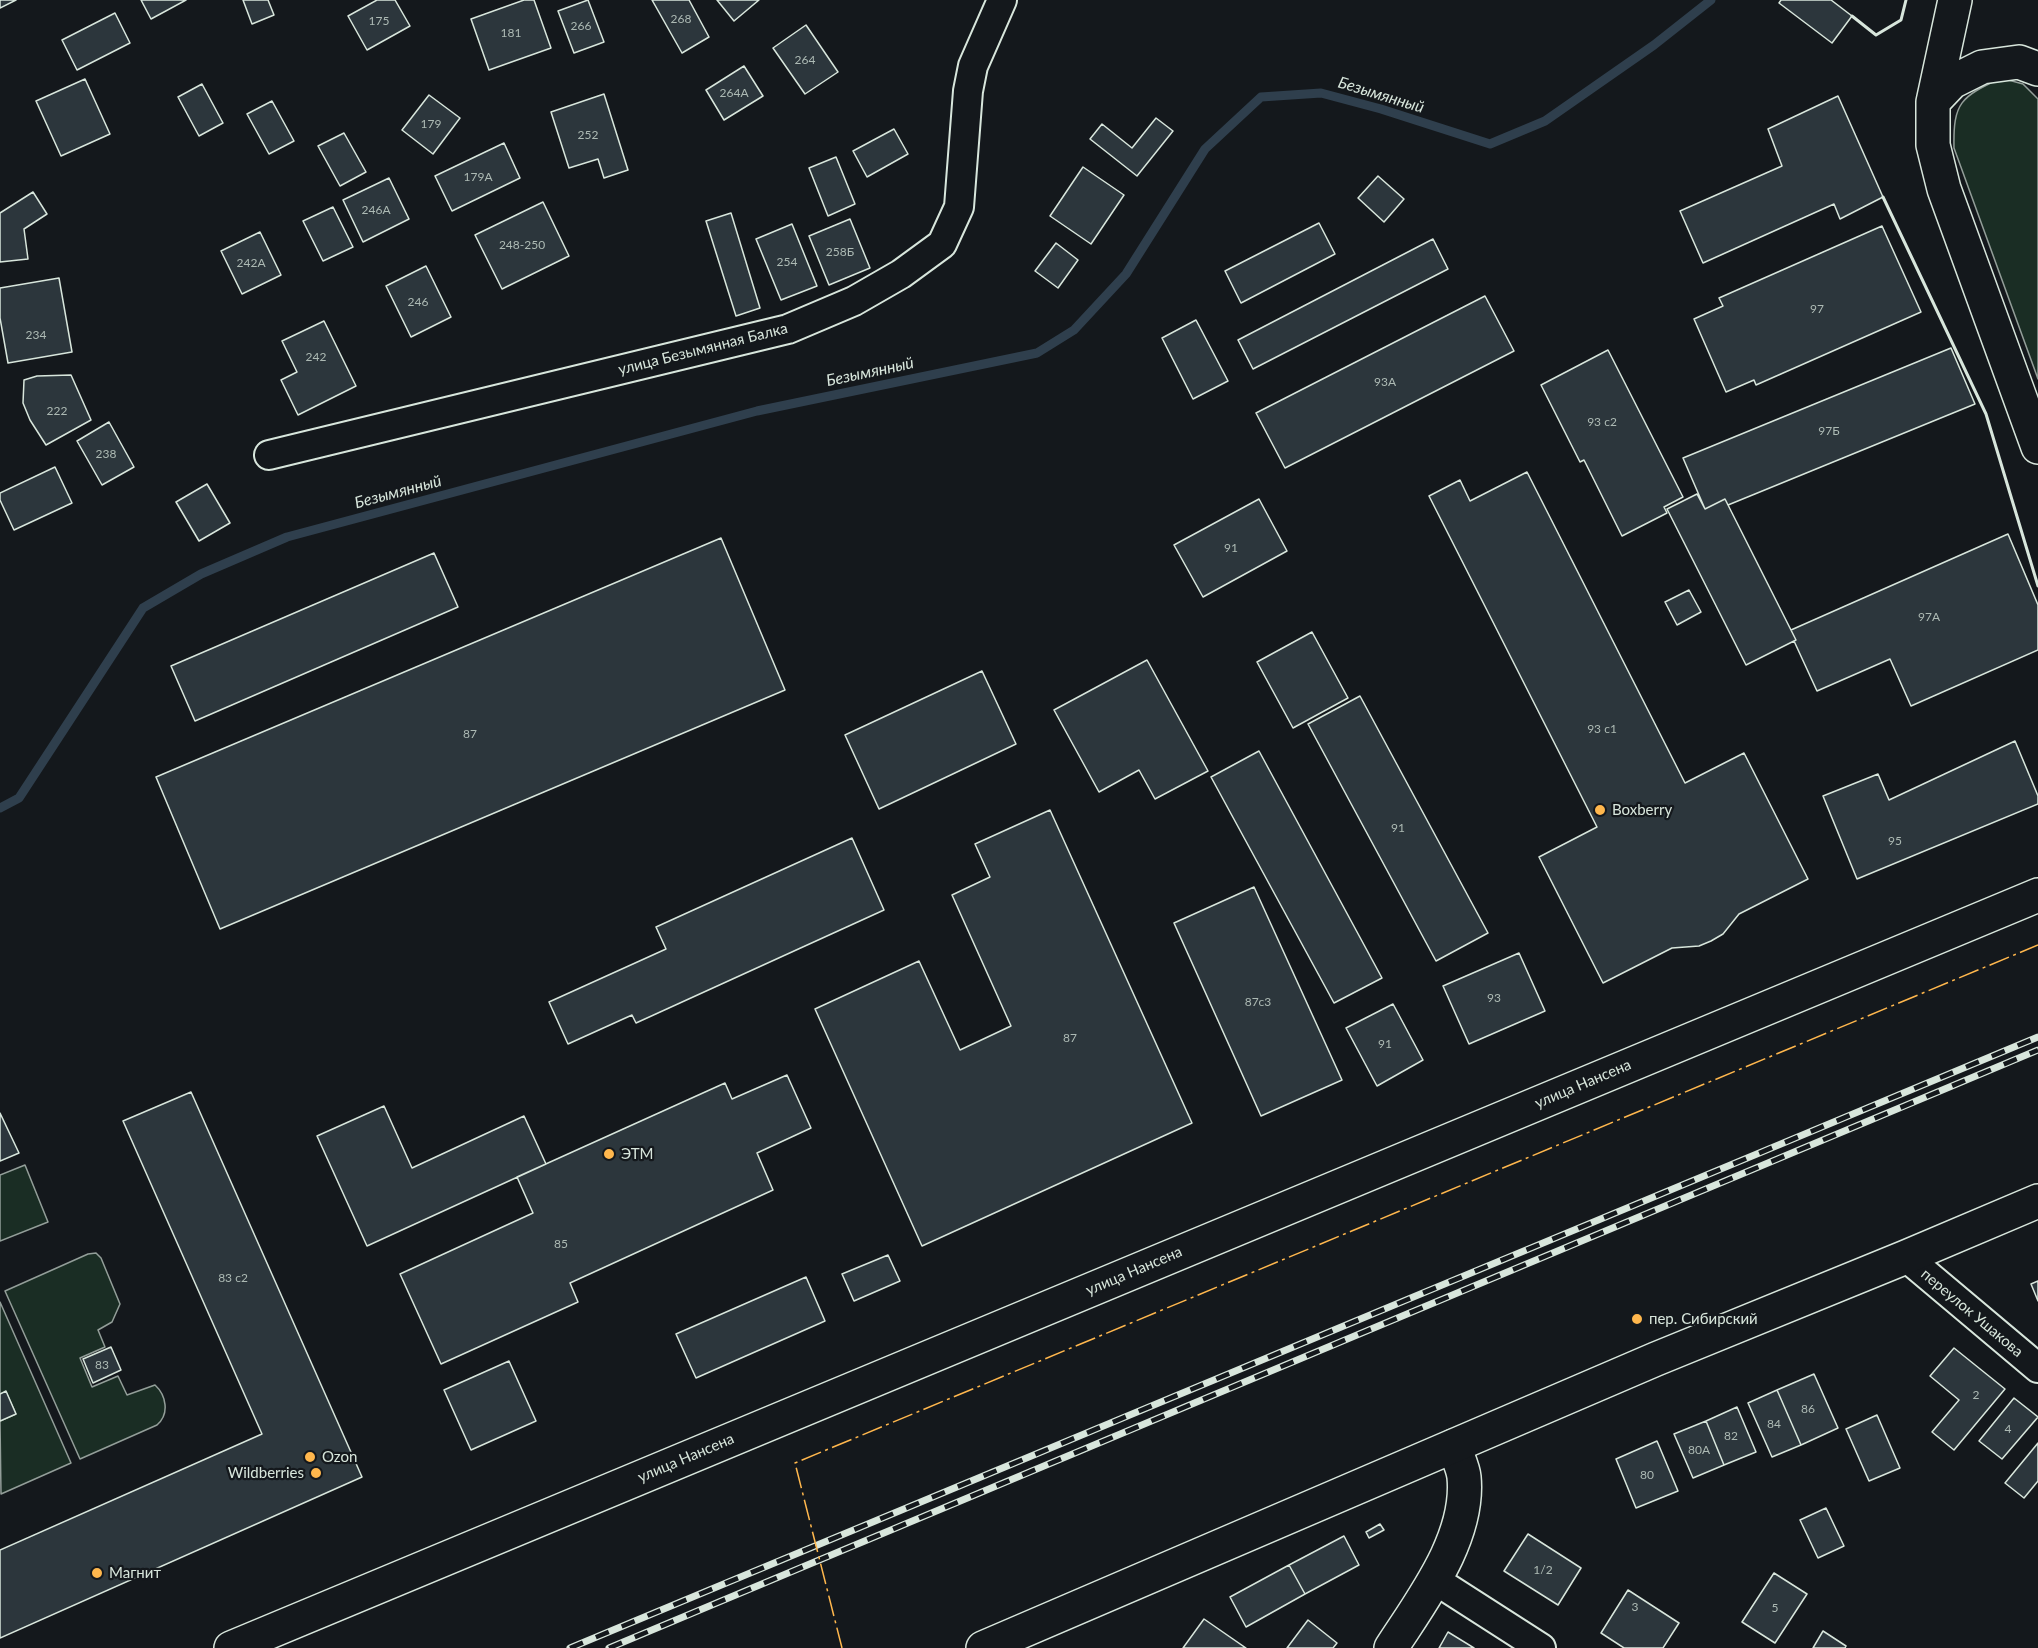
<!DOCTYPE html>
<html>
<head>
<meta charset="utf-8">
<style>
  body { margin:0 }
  canvas { display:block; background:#14181c }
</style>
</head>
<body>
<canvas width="2038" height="1648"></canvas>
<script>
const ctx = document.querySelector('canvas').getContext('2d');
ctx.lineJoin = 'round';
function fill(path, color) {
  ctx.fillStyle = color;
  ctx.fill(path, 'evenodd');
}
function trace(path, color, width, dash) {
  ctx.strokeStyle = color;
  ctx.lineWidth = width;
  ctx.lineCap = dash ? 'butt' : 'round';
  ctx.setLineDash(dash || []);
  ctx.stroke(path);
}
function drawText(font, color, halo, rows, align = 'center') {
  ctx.font = font + ' Lato,sans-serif';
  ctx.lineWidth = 4.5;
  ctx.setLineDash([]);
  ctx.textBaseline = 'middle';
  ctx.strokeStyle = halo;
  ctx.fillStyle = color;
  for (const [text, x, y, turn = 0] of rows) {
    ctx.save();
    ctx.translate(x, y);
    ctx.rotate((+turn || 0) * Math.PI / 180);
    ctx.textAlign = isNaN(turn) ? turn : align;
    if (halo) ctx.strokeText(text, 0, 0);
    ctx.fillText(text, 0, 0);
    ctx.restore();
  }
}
const green = new Path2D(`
  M 2001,78 L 2023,84 L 2038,99 L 2038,379 L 1954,148 C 1953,102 1961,97 2001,78 Z
  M 25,1165 L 48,1222 L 0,1241 L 0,1175 Z
  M 96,1253 L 101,1258 L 120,1304 L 112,1322 L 98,1330 L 105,1347 L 80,1358 L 92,1387 L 118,1376 L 127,1395 L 155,1385 C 166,1395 170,1414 157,1425 L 80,1459 L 5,1291 L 88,1254 Z
  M 0,1302 L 71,1463 L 1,1494 L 0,1421 L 16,1414 L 6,1392 L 0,1394 Z`);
const stream = new Path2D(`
  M 0,808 L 19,798 L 143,608 L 201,574 L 287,537 L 757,411 L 1037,353 L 1074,330 L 1126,274 L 1205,149 L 1261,97 L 1321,93 L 1381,109 L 1490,144 L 1545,121 L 1654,45 L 1711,0`);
const building = new Path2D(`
  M 0,0 L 16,0 L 0,8 Z
  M 141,0 L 186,0 L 151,19 Z
  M 243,0 L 268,0 L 274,15 L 252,24 Z
  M 377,0 L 395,0 L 410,26 L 367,50 L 348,16 Z
  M 524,0 L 534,0 L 551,48 L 489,70 L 471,19 Z
  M 588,0 L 604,42 L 574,53 L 558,11 Z
  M 652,0 L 689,0 L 709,37 L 682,53 Z
  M 717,0 L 759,0 L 734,21 Z
  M 1781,0 L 1831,0 L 1852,16 L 1832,43 L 1779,3 Z
  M 115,13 L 130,43 L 77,70 L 62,40 Z
  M 806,25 L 838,72 L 805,94 L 773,48 Z
  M 744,66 L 763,96 L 724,120 L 706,90 Z
  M 85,79 L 110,134 L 61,156 L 36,101 Z
  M 202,84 L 223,123 L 199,136 L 178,97 Z
  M 604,94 L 628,170 L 604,178 L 598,159 L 569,168 L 551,112 Z
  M 429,95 L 460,118 L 433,154 L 402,130 Z
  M 1838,96 L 1883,197 L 1840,219 L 1834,204 L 1703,263 L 1680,211 L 1782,166 L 1768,129 Z
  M 272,101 L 294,141 L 269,154 L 247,114 Z
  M 1156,118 L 1173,131 L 1137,176 L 1090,139 L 1102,124 L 1132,148 Z
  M 894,129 L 908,154 L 867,177 L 853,151 Z
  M 344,133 L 366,172 L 340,186 L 318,146 Z
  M 504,143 L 520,178 L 452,211 L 435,176 Z
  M 836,157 L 855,204 L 828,216 L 809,168 Z
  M 1083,167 L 1124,195 L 1091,244 L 1050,216 Z
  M 1378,176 L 1404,199 L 1384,222 L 1358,198 Z
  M 389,178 L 409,219 L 363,242 L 343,200 Z
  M 33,192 L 47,214 L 24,229 L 28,259 L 0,262 L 0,213 Z
  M 543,202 L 569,256 L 502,289 L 475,235 Z
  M 333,207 L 353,247 L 323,261 L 303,221 Z
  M 731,213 L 760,308 L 736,316 L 706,221 Z
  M 850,219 L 870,268 L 829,285 L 809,236 Z
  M 1319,223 L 1335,254 L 1241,303 L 1225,271 Z
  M 792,224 L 817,286 L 781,300 L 756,239 Z
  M 1882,226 L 1921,312 L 1756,385 L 1754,380 L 1726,392 L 1694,319 L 1723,306 L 1719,298 Z
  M 260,232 L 281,275 L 242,294 L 221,251 Z
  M 1433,239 L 1448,269 L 1253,369 L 1238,340 Z
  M 1056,243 L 1078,260 L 1058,288 L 1035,271 Z
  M 426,266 L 451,317 L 411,337 L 386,286 Z
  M 59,278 L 72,352 L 8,363 L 0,318 L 0,288 Z
  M 1485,296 L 1514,351 L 1285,468 L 1256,413 Z
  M 1196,320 L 1228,381 L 1193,399 L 1162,338 Z
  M 324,321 L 356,386 L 298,415 L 281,380 L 297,372 L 282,341 Z
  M 1951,348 L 1975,404 L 1728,505 L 1725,499 L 1705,509 L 1683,458 Z
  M 1608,350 L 1683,497 L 1664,507 L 1667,513 L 1622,536 L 1584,460 L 1580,462 L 1541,385 Z
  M 71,375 L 91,420 L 46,445 L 30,420 L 23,403 L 24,380 L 37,376 Z
  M 109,422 L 134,467 L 102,485 L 77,441 Z
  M 55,467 L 72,503 L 14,530 L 0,500 L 0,493 Z
  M 1527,472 L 1685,783 L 1744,753 L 1808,879 L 1739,914 L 1723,934 L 1711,941 L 1699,946 L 1672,948 L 1603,983 L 1539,857 L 1597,827 L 1429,496 L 1460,480 L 1470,501 Z
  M 207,484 L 230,523 L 199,541 L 176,502 Z
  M 1697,494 L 1705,509 L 1725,499 L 1796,640 L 1746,665 L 1667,509 Z
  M 1259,499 L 1287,551 L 1203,597 L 1174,545 Z
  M 2008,534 L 2038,605 L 2038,650 L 1911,706 L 1890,659 L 1817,691 L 1794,641 L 1796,640 L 1791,630 Z
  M 721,538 L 785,690 L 220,929 L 156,777 Z
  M 434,553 L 458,607 L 195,721 L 171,666 Z
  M 1689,590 L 1701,612 L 1677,625 L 1665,602 Z
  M 1312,632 L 1348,698 L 1293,728 L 1257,662 Z
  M 1147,660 L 1208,771 L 1155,799 L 1139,770 L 1099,792 L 1054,710 Z
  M 982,671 L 1016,744 L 879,809 L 845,735 Z
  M 1360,696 L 1488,933 L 1436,961 L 1308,724 Z
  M 2015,741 L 2038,796 L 2038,804 L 1857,879 L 1823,796 L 1878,774 L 1889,800 Z
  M 1259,751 L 1382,978 L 1334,1003 L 1211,777 Z
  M 1050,810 L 1192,1123 L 922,1246 L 815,1009 L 919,961 L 960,1050 L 1011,1026 L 952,895 L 990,877 L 975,844 Z
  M 852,838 L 884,910 L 636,1023 L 632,1015 L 568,1044 L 549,1002 L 666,949 L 656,927 Z
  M 1254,887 L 1342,1080 L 1261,1116 L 1174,923 Z
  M 1519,953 L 1545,1011 L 1469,1044 L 1443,986 Z
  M 1393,1004 L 1423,1060 L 1377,1086 L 1346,1028 Z
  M 787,1075 L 811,1128 L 757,1153 L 773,1190 L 570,1283 L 578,1302 L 441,1364 L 400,1274 L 533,1213 L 517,1177 L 725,1083 L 732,1099 Z
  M 191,1092 L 362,1477 L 0,1638 L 0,1550 L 262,1434 L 123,1121 Z
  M 384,1106 L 412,1168 L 524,1116 L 546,1164 L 367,1246 L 317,1136 Z
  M 0,1113 L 19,1153 L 0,1161 Z
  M 888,1255 L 900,1281 L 854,1301 L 842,1274 Z
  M 806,1277 L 825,1321 L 696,1378 L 676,1334 Z
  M 2038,1281 L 2038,1301 L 2031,1284 Z
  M 111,1347 L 121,1370 L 93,1383 L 83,1359 Z
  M 1954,1348 L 2005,1389 L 1954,1450 L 1932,1432 L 1959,1400 L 1930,1376 Z
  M 509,1361 L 536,1421 L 471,1450 L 444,1390 Z
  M 1814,1374 L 1838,1428 L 1801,1445 L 1777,1390 Z
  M 1777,1390 L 1801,1445 L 1772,1457 L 1748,1403 Z
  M 6,1391 L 16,1414 L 0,1421 L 0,1394 Z
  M 2014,1398 L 2038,1417 L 2002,1459 L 1979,1441 Z
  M 1737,1407 L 1756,1452 L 1724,1465 L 1706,1421 Z
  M 1877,1415 L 1900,1468 L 1869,1481 L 1846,1429 Z
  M 1706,1421 L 1724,1465 L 1693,1478 L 1674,1434 Z
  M 1657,1441 L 1678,1491 L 1636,1508 L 1616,1459 Z
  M 2038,1443 L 2038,1481 L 2024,1498 L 2005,1483 Z
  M 1826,1508 L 1844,1546 L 1818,1558 L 1800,1520 Z
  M 1380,1524 L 1384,1530 L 1369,1538 L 1366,1532 Z
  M 1528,1534 L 1581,1568 L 1558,1605 L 1504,1571 Z
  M 1344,1536 L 1359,1565 L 1305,1594 L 1289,1565 Z
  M 1289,1565 L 1305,1594 L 1246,1627 L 1230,1597 Z
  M 1774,1573 L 1807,1594 L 1775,1643 L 1742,1622 Z
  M 1628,1590 L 1679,1623 L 1663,1648 L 1624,1648 L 1601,1633 Z
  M 1204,1619 L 1246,1648 L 1183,1648 Z
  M 1308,1620 L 1337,1643 L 1333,1648 L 1287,1648 Z
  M 1823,1631 L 1846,1646 L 1845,1648 L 1813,1648 Z
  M 1448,1632 L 1474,1648 L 1439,1648 Z`);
const minor = new Path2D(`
  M 269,455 L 788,329 L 854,301 L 901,274 L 942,244 L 959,207 L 968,91 L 973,66 L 1002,0
  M 1906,1257 L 2038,1368
  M 1435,1580 L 1541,1648`);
const tertiary = new Path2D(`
  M 1391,1648 C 1422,1600 1470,1538 1464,1477 C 1463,1467 1457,1456 1454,1446`);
const secondary = new Path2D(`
  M 983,1648 L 1656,1359 L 1906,1257 L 2038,1201`);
const primary = new Path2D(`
  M 1955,0 L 1933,102 L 1933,145 L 1944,189 L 2038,447
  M 1933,102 L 1952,82 L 1982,67 L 2019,62 L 2038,69
  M 231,1648 L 2038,895`);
const rail = new Path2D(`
  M 570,1648 L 2038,1037
  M 609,1648 L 2038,1050`);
const wall = new Path2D(`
  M 1852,16 L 1876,35 L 1901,20 L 1906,0
  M 1883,197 L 1986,414 L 2038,586`);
const power = new Path2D(`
  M 842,1648 L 795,1463 L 2038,945`);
const markers = [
  [1600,810,6,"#ffb74d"],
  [609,1154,6,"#ffb74d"],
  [1637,1319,6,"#ffb74d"],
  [310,1457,6,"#ffb74d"],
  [316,1473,6,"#ffb74d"],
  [97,1573,6,"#ffb74d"]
];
const numberNames = [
  ["268",681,19],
  ["175",379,21],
  ["266",581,26],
  ["181",511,33],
  ["264",805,60],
  ["264А",734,93],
  ["179",431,124],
  ["252",588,135],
  ["179А",478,177],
  ["246А",376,210],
  ["248-250",522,245],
  ["258Б",840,252],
  ["254",787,262],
  ["242А",251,263],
  ["246",418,302],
  ["97",1817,309],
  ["234",36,335],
  ["242",316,357],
  ["93А",1385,382],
  ["222",57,411],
  ["93 с2",1602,422],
  ["97Б",1829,431],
  ["238",106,454],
  ["91",1231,548],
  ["97А",1929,617],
  ["93 с1",1602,729],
  ["87",470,734],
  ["91",1398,828],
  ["95",1895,841],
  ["93",1494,998],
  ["87с3",1258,1002],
  ["87",1070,1038],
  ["91",1385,1044],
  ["85",561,1244],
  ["83 с2",233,1278],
  ["83",102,1365],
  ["2",1976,1395],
  ["86",1808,1409],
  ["84",1774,1424],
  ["4",2008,1429],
  ["82",1731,1436],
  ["80А",1699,1450],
  ["80",1647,1475],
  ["1/2",1543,1570],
  ["3",1635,1607],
  ["5",1775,1608]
];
const streetNames = [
  ["улица Безымянная Балка",703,349,-14],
  ["улица Нансена",1583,1084,-23],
  ["улица Нансена",1134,1271,-23],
  ["переулок Ушакова",1972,1313,40],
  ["улица Нансена",686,1458,-23]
];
const poiNames = [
  ["Boxberry",1612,810],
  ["ЭТМ",621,1154],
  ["пер. Сибирский",1649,1319],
  ["Ozon",322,1457],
  ["Wildberries",304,1473,"right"],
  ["Магнит",109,1573]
];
const waterNames = [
  ["Безымянный",1381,95,17],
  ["Безымянный",870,372,-12],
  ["Безымянный",398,492,-15]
];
fill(green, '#1a2d24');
trace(green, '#939e99', 1.5);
trace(stream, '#2f3f4d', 9);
fill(building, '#2c363c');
trace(building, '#d8e6dc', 1.5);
trace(minor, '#d8e6dc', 32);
trace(tertiary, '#d8e6dc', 36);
trace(secondary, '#d8e6dc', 36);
trace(primary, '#d8e6dc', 36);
trace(minor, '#14181c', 28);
trace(tertiary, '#14181c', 33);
trace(secondary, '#14181c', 33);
trace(primary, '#14181c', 33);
trace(rail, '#d8e6dc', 7);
trace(rail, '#14181c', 4.5, [14]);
trace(wall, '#d8e6dc', 3);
trace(power, '#ffb74d', 1.5, [21, 4.5, 3, 4.5]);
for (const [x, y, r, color] of markers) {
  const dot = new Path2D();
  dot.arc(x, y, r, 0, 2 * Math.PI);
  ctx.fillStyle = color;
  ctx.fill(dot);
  trace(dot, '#14181c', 2);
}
drawText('12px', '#adbab4', null, numberNames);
drawText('15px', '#d8e6dc', '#14181c', streetNames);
drawText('15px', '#d8e6dc', '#14181c', poiNames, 'left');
drawText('italic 16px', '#d8e6dc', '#14181c', waterNames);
</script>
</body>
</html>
